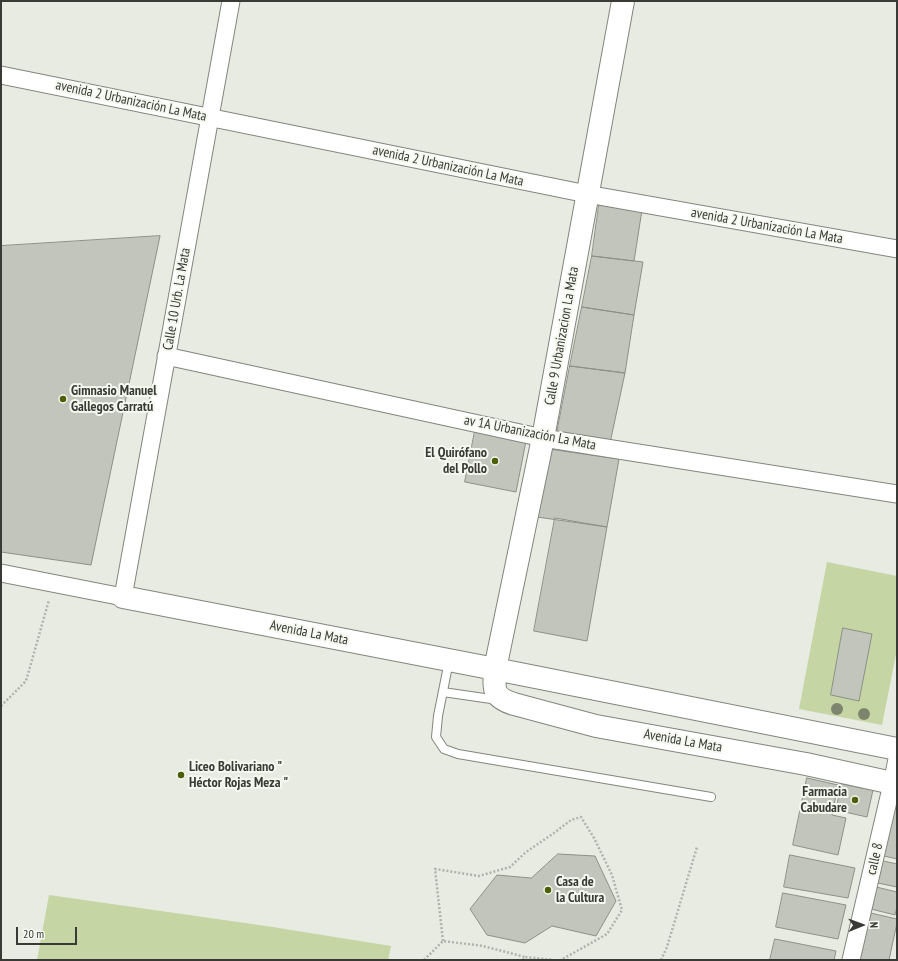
<!DOCTYPE html>
<html>
<head>
<meta charset="utf-8">
<style>
  body { margin:0 }
  #map { position:relative; width:898px; height:961px; overflow:hidden; background:#e7ebe1; font-family:"PT Sans Narrow",sans-serif }
  canvas { display:block }
  .frame { position:absolute; inset:0; border:2px solid #393a36; pointer-events:none }
  .north { position:absolute; left:842px; top:905px; width:40px; height:40px; -webkit-text-stroke:3px #f5f8ee; paint-order:stroke; rotate:89deg; font-size:11px; font-weight:700; line-height:16px; text-align:center; color:#393a36 }
  .north::after { content:''; display:block; margin:auto; width:14px; height:18px; background:#393a36; clip-path:polygon(50% 0,100% 100%,50% 72%,0 100%) }
  .scale { position:absolute; left:16px; top:927px; width:61px; height:18px; box-sizing:border-box; border:2px solid #393a36; border-top:0; padding-left:5px; font-size:12px; line-height:14px; white-space:nowrap; color:#393a36; -webkit-text-stroke:3px #f5f8ee; paint-order:stroke }
</style>
</head>
<body>
<div id="map">
<canvas width="898" height="961"></canvas>
<div class="frame"></div>
<div class="north">N</div>
<div class="scale">20 m</div>
</div>
<script>
const ctx = document.querySelector('canvas').getContext('2d');
ctx.lineJoin = 'round';
function fill(path, color) {
  ctx.fillStyle = color;
  ctx.fill(path, 'evenodd');
}
function trace(path, color, width, dash) {
  ctx.strokeStyle = color;
  ctx.lineWidth = width;
  ctx.lineCap = dash ? 'butt' : 'round';
  ctx.setLineDash(dash || []);
  ctx.stroke(path);
}
function drawText(font, color, halo, rows, align = 'center') {
  ctx.font = font + ' "PT Sans Narrow",sans-serif';
  ctx.lineWidth = 4;
  ctx.setLineDash([]);
  ctx.textBaseline = 'middle';
  ctx.strokeStyle = halo;
  ctx.fillStyle = color;
  for (const [text, x, y, turn = 0] of rows) {
    ctx.save();
    ctx.translate(x, y);
    ctx.rotate((+turn || 0) * Math.PI / 180);
    ctx.textAlign = isNaN(turn) ? turn : align;
    if (halo) ctx.strokeText(text, 0, 0);
    ctx.fillText(text, 0, 0);
    ctx.restore();
  }
}
const green = new Path2D(`
  M 827,562 L 897,576 L 897,649 L 882,725 L 799,709 Z
  M 49,895 L 266,926 L 391,946 L 388,960 L 37,960 Z`);
const building = new Path2D(`
  M 599,205 L 642,210 L 634,261 L 592,256 Z
  M 160,236 L 91,565 L 1,552 L 1,246 Z
  M 592,256 L 643,262 L 634,315 L 582,307 Z
  M 582,307 L 634,315 L 625,373 L 570,366 Z
  M 570,366 L 625,373 L 610,443 L 557,433 Z
  M 475,431 L 526,441 L 516,492 L 465,482 Z
  M 549,449 L 619,459 L 607,527 L 537,517 Z
  M 555,518 L 607,527 L 587,641 L 534,631 Z
  M 843,628 L 872,634 L 859,701 L 831,695 Z
  M 807,778 L 838,785 L 832,815 L 846,818 L 838,855 L 793,845 Z
  M 842,784 L 873,790 L 867,817 L 836,810 Z
  M 897,798 L 897,859 L 880,855 Z
  M 558,854 L 595,856 L 616,901 L 596,936 L 552,926 L 525,943 L 487,935 L 470,909 L 497,875 L 531,878 Z
  M 790,855 L 855,868 L 848,898 L 784,887 Z
  M 879,860 L 897,864 L 897,887 L 873,882 Z
  M 872,886 L 897,892 L 897,907 L 895,915 L 867,908 Z
  M 783,893 L 846,905 L 838,939 L 776,927 Z
  M 866,912 L 897,919 L 897,923 L 889,960 L 856,960 Z
  M 775,939 L 836,951 L 834,960 L 770,960 Z`);
const path = new Path2D(`
  M 1,706 L 26,681 L 49,600
  M 443,941 L 435,869 L 479,876 L 510,867 L 526,852 L 554,833 L 571,820 L 581,817 L 594,838 L 612,875 L 622,910 L 607,934 L 561,960
  M 424,960 L 443,941 L 483,946 L 525,957
  M 523,960 L 525,957 L 553,960
  M 661,960 L 667,947 L 697,847`);
const lane = new Path2D(`
  M 449,661 L 438,716 L 436,737 L 444,749 L 458,754 L 711,797
  M 443,692 L 498,700`);
const street = new Path2D(`
  M 1,75 L 587,194 L 897,249
  M 166,356 L 543,438 L 897,494
  M 1,573 L 123,597 L 231,1
  M 851,960 L 892,784 L 897,759`);
const secondary = new Path2D(`
  M 623,1 L 543,438 L 495,669 C 494,690 492,697 514,704 L 596,726 L 806,764 L 897,784
  M 123,597 L 495,669 L 897,749`);
const trees = [
  [837,709],
  [864,714]
];
const markers = [
  [63,399,4,"#4c5f05"],
  [495,461,4,"#4c5f05"],
  [181,775,4,"#4c5f05"],
  [855,800,4,"#4c5f05"],
  [548,890,4,"#4c5f05"]
];
const streetNames = [
  ["avenida 2 Urbanización La Mata",131,101,12],
  ["avenida 2 Urbanización La Mata",448,166,12],
  ["avenida 2 Urbanización La Mata",767,226,10],
  ["Calle 10 Urb. La Mata",177,299,-80],
  ["Calle 9 Urbanizacion La Mata",562,336,-80],
  ["av 1A Urbanización La Mata",530,433,11],
  ["Avenida La Mata",309,633,11],
  ["Avenida La Mata",683,741,10],
  ["calle 8",875,859,-77]
];
const poiNames = [
  ["Gimnasio Manuel",71,391],
  ["Gallegos Carratú",71,407],
  ["El Quirófano",487,453,"right"],
  ["del Pollo",487,469,"right"],
  ["Liceo Bolivariano \"",189,767],
  ["Héctor Rojas Meza \"",189,783],
  ["Farmacia",847,792,"right"],
  ["Cabudare",847,808,"right"],
  ["Casa de",556,882],
  ["la Cultura",556,898]
];
fill(green, '#c5d5a3');
fill(building, '#c1c5bb');
trace(building, '#8d9087', 1);
trace(lane, '#83867d', 10);
trace(street, '#83867d', 19);
trace(secondary, '#83867d', 24);
trace(path, '#b0b3ab', 2.5, [2, 2]);
trace(lane, '#fff', 8);
trace(street, '#fff', 17);
trace(secondary, '#fff', 22);
ctx.fillStyle = '#7e856f';
for (const [x, y] of trees) {
  ctx.beginPath();
  ctx.arc(x, y, 6, 0, 2 * Math.PI);
  ctx.fill();
}
for (const [x, y, r, color] of markers) {
  const dot = new Path2D();
  dot.arc(x, y, r, 0, 2 * Math.PI);
  ctx.fillStyle = color;
  ctx.fill(dot);
  trace(dot, '#f5f8ee', 1.5);
}
drawText('14px', '#393a36', '#f5f8ee', streetNames);
drawText('bold 14px', '#393a36', '#f5f8ee', poiNames, 'left');
</script>
</body>
</html>
